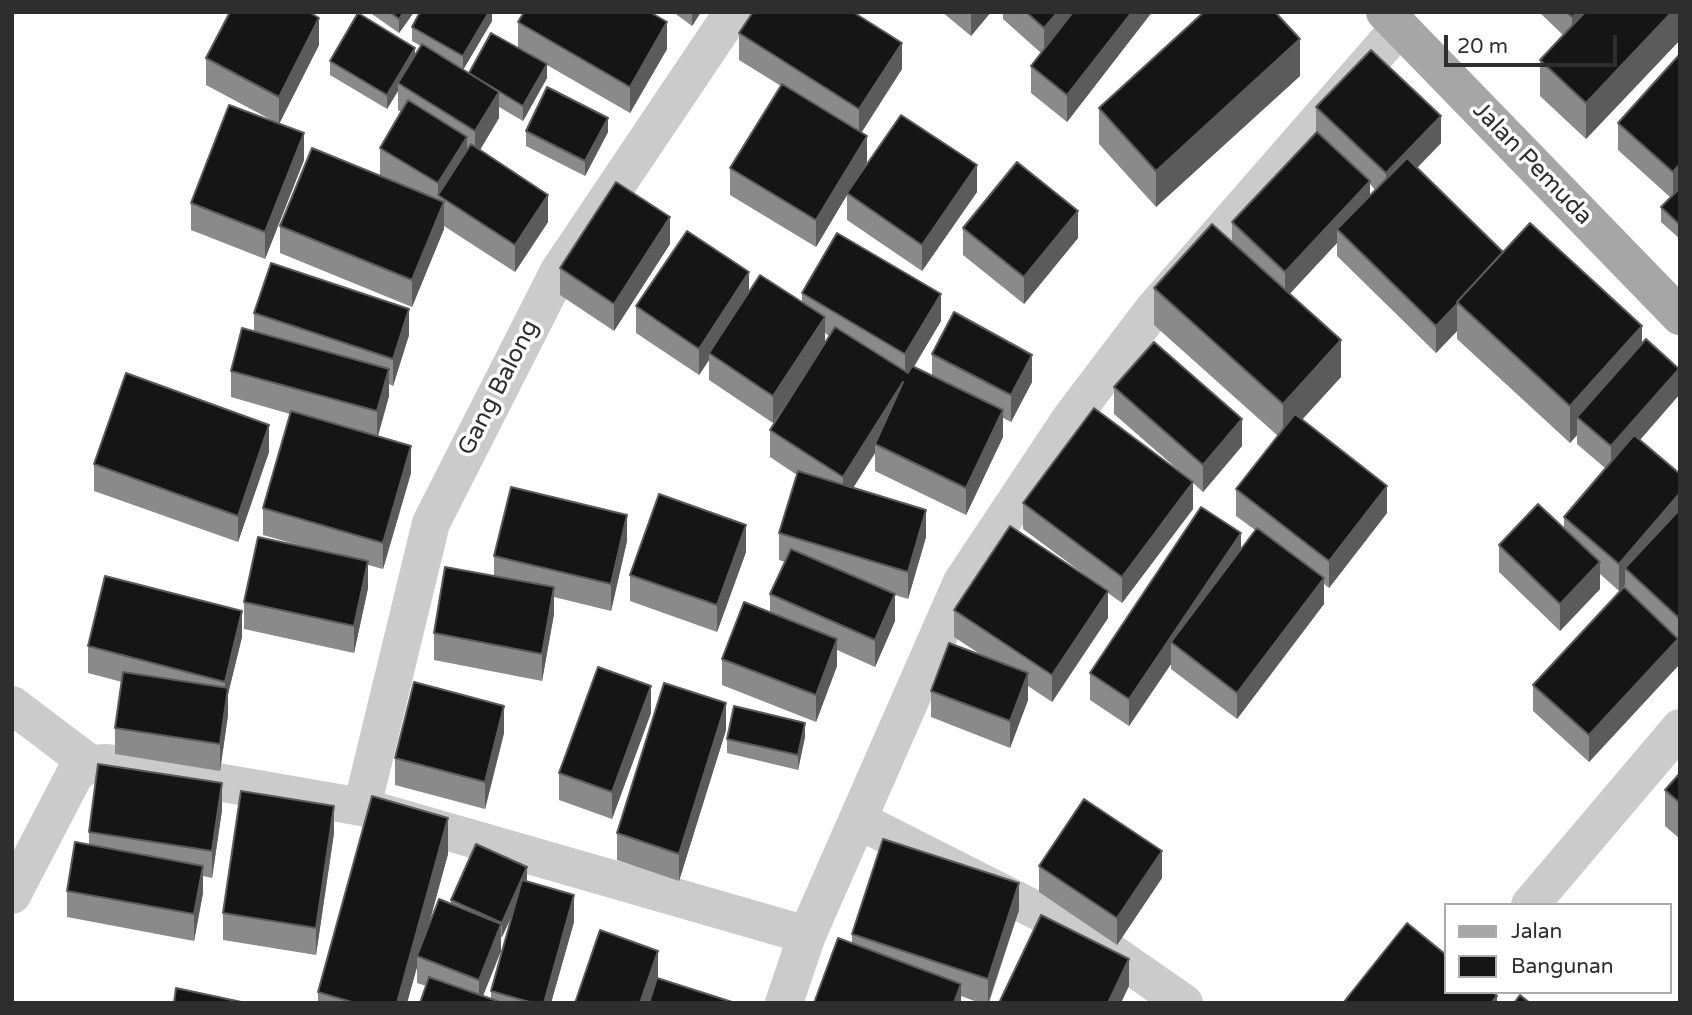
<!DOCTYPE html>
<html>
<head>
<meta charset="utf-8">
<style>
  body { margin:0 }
  #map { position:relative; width:1692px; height:1015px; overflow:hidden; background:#fff; font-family:"Varela Round",sans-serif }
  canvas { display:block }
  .frame { position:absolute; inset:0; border:14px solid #2e2e2e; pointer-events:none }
  .legend { position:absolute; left:1444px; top:903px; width:228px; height:91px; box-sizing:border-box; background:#fff; border:2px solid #ababab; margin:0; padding:9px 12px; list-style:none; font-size:21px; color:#2e2e2e }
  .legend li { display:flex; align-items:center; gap:14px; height:35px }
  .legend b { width:35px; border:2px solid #ababab }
  .scale { position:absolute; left:1444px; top:35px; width:173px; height:32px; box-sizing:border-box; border:4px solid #2e2e2e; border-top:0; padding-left:9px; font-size:21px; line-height:24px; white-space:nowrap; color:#2e2e2e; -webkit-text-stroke:5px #fff; paint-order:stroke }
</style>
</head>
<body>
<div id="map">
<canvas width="1692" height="1015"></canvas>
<div class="frame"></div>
<ul class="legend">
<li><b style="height:9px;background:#a6a6a6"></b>Jalan</li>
<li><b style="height:19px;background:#151515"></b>Bangunan</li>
</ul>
<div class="scale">20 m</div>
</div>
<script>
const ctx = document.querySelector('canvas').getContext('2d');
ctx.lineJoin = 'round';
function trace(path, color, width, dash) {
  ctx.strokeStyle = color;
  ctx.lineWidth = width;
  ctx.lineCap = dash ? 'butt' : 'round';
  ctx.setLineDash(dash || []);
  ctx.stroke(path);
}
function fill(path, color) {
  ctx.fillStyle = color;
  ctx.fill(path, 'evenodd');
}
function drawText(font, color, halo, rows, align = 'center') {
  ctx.font = font + ' "Varela Round",sans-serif';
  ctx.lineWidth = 7;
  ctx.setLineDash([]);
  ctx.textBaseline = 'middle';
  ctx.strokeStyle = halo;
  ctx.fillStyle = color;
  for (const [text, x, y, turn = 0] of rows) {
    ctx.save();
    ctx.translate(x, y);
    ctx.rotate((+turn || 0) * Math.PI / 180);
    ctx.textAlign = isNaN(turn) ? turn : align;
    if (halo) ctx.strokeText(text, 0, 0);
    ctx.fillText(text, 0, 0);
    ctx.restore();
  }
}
const minor = new Path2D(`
  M 12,705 L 90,764
  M 362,807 L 431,523 L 559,271 L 733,12
  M 858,820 L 1089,937 L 1184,1003
  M 12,895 L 76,772 L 90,764 L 107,763 L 362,807 L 807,935
  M 1530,905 L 1680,728
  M 784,1003 L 807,935 L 962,582 L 1071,418 L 1153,310 L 1400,27`);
const major = new Path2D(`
  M 1385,12 L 1680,316`);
const wall = new Path2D(`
  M 369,12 L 414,12 L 399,33 Z
  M 492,12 L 492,21 L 463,70 L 469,73 L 518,48 L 518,22 L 667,49 L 630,113 L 547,65 L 547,78 L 523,121 L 499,107 L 499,118 L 480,150 L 548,222 L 515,272 L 444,226 L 444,229 L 412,307 L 280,253 L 280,226 L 384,177 L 380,175 L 380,148 L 401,112 L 398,110 L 398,91 L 387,109 L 330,75 L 330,61 L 415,57 L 421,46 L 412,41 L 412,27 Z
  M 673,12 L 701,12 L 692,26 Z
  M 942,12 L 991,12 L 971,36 Z
  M 1003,12 L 1152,12 L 1067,122 L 1031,93 L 1031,66 L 1041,53 L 1003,19 Z
  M 1539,12 L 1680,12 L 1680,40 L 1586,139 L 1540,96 L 1540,60 L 1563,35 Z
  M 855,13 L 902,69 L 862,132 L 867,162 L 859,176 L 977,192 L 922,271 L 847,220 L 847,195 L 816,247 L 730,195 L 730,168 L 781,86 L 739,60 L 739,33 Z
  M 319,45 L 279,124 L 304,160 L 265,259 L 191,230 L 191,203 L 277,123 L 206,85 L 206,58 Z
  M 1680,54 L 1680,239 L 1661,222 L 1661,207 L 1671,198 L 1618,150 L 1618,123 Z
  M 1300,76 L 1156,207 L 1099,144 L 1099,108 Z
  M 1316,107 L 1441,143 L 1417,168 L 1503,252 L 1642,343 L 1679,395 L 1640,440 L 1680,474 L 1680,646 L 1678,645 L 1678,666 L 1589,762 L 1533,711 L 1533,685 L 1625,588 L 1625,585 L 1619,591 L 1600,574 L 1600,589 L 1560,631 L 1499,572 L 1499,545 L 1564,528 L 1564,517 L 1605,468 L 1577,444 L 1577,435 L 1570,443 L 1457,339 L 1457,331 L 1436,353 L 1337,256 L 1337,243 L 1289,294 L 1341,377 L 1302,420 L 1387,513 L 1329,588 L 1324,584 L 1324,604 L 1237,719 L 1171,669 L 1171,664 L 1129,726 L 1090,700 L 1090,673 L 1241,549 L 1255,530 L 1236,516 L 1236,489 L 1278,436 L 1154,325 L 1154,288 L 1232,242 L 1232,222 L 1316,132 ZM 1370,184 L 1375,190 L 1370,196 Z
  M 526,131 L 608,132 L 585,176 L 526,146 Z
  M 963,228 L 1078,238 L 1024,304 L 963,255 Z
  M 670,244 L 614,331 L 560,295 L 560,268 Z
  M 749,293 L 802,302 L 802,293 L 941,321 L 914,367 L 932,376 L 932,354 L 1032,382 L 1011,422 L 1003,418 L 1003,437 L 966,515 L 875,471 L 875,453 L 853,488 L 926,537 L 908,599 L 895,595 L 895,621 L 875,667 L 837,650 L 837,666 L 816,722 L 722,685 L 722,659 L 770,612 L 770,594 L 785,562 L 779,560 L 779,533 L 797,475 L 770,457 L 770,430 L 810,366 L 773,423 L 709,380 L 709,360 L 699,375 L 636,333 L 636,306 ZM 825,333 L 829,336 L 825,344 Z
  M 254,313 L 409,335 L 393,386 L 389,384 L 389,396 L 378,437 L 411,473 L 383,569 L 368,565 L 368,588 L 354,653 L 244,629 L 244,602 L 312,549 L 263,535 L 263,508 L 290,414 L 231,397 L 231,371 L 254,332 Z
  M 1114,387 L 1242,446 L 1203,492 L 1193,483 L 1193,509 L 1122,603 L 1108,593 L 1108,618 L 1052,702 L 1028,686 L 1028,700 L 1010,748 L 931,717 L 931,691 L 983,656 L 954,637 L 954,610 L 1085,575 L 1023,529 L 1023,503 L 1184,475 L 1114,414 Z
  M 269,452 L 238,542 L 94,491 L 94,464 Z
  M 627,541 L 611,611 L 554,597 L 554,614 L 542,681 L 434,660 L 434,633 L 494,576 L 494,556 Z
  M 746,552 L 717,632 L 630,601 L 630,575 Z
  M 242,637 L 228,694 L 228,715 L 220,771 L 115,754 L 115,728 L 122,682 L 88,673 L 88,646 Z
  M 651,713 L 612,819 L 559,800 L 559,773 Z
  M 726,730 L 679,881 L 617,860 L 617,833 Z
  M 504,733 L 485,809 L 395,785 L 395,758 Z
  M 805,737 L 798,770 L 727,753 L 727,739 Z
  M 1680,773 L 1680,839 L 1665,826 L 1665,790 Z
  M 222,810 L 212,878 L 203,876 L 203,893 L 194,941 L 67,917 L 67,891 L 89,844 L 89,832 Z
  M 334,833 L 316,955 L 223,940 L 223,913 Z
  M 448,854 L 428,927 L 451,904 L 451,900 L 527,882 L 574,922 L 551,1003 L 420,1003 L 426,986 L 417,983 L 417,967 L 407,1003 L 318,1003 L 318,992 ZM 513,914 L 491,991 L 491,999 L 483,996 L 501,951 L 501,937 L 502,937 Z
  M 1039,866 L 1162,878 L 1117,945 L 1039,892 Z
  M 1019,910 L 989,1003 L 980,1003 L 961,996 L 961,1003 L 852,944 L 852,934 Z`);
const shadedWall = new Path2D(`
  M 404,12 L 414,12 L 399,33 L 399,19 Z
  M 489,12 L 492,12 L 492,21 L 463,70 L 463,56 Z
  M 692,12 L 701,12 L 692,26 Z
  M 971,12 L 991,12 L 971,36 Z
  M 1058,12 L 1082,12 L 1044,55 L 1044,28 Z
  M 1132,12 L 1152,12 L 1067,122 L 1067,95 Z
  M 1577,12 L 1602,12 L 1572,44 L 1572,17 Z
  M 1672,12 L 1680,12 L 1680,40 L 1586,139 L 1586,103 Z
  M 319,18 L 319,45 L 279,124 L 279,97 Z
  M 667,22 L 667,49 L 630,113 L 630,87 Z
  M 1300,39 L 1300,76 L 1156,207 L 1156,171 Z
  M 902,43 L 902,69 L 859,136 L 859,109 Z
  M 415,48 L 415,63 L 398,83 L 398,91 L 387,109 L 387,95 Z
  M 547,64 L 547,78 L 523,121 L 523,106 Z
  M 499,92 L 499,118 L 475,158 L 475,131 Z
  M 1441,116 L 1441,143 L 1386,200 L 1386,173 Z
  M 608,118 L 608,132 L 585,176 L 585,161 Z
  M 304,133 L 304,160 L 265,259 L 265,232 Z
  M 867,136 L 867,162 L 848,194 L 847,193 L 847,195 L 816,247 L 816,220 Z
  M 467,137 L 467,164 L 438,195 L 438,183 Z
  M 1680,164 L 1680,191 L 1673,199 L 1673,172 Z
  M 977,165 L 977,192 L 922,271 L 922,245 Z
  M 1370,181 L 1370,208 L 1337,229 L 1337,243 L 1285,299 L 1285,272 Z
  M 548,195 L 548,222 L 515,272 L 515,245 Z
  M 444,202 L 444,229 L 412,307 L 412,280 Z
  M 1078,211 L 1078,238 L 1024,304 L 1024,277 Z
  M 670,217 L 670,244 L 614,331 L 614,304 Z
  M 749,272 L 749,299 L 709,353 L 709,360 L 699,375 L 699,349 Z
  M 941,294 L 941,321 L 905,381 L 905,354 Z
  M 1457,304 L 1457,331 L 1436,353 L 1436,326 Z
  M 409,309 L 409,335 L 393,386 L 393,359 Z
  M 825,317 L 825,344 L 773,423 L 773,396 Z
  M 1642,326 L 1642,362 L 1577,417 L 1577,435 L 1570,443 L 1570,406 Z
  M 1341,340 L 1341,377 L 1283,440 L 1283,404 Z
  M 1032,355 L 1032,382 L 1011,422 L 1011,395 Z
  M 389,369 L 389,396 L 377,438 L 377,411 Z
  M 1679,369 L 1679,395 L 1611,473 L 1611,446 Z
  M 903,382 L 875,444 L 875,453 L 843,504 L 843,477 Z
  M 1003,410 L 1003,437 L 966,515 L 966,488 Z
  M 1242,419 L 1242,446 L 1203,492 L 1203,465 Z
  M 269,425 L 269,452 L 238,542 L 238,516 Z
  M 411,446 L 411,473 L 383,569 L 383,543 Z
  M 1193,482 L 1193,509 L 1122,603 L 1122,577 Z
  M 1387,486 L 1387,513 L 1329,588 L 1329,561 Z
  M 1680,493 L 1680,520 L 1625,568 L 1625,585 L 1619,591 L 1619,564 Z
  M 926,510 L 926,537 L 908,599 L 908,572 Z
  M 627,515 L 627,541 L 611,611 L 611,584 Z
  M 746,525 L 746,552 L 717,632 L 717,605 Z
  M 1241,533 L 1241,560 L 1171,642 L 1171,664 L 1129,726 L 1129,699 Z
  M 368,561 L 368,588 L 354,653 L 354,626 Z
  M 1600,562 L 1600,589 L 1560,631 L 1560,604 Z
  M 1324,578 L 1324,604 L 1237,719 L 1237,693 Z
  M 554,587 L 554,614 L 542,681 L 542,654 Z
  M 1108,591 L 1108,618 L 1052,702 L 1052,675 Z
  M 895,594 L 895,621 L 875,667 L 875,640 Z
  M 242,611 L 242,637 L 228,694 L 228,715 L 220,771 L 220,744 L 225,709 L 225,682 Z
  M 837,639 L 837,666 L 816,722 L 816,695 Z
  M 1678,639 L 1678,666 L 1589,762 L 1589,735 Z
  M 1028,673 L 1028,700 L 1010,748 L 1010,721 Z
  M 651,686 L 651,713 L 612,819 L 612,792 Z
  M 726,703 L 726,730 L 679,881 L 679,854 Z
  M 504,706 L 504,733 L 485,809 L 485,782 Z
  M 805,723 L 805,737 L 798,770 L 798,755 Z
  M 222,783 L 222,810 L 212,878 L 212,851 Z
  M 334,806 L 334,833 L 316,955 L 316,928 Z
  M 448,818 L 448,854 L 420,957 L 417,956 L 417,967 L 407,1003 L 397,1003 Z
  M 1162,851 L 1162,878 L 1117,945 L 1117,918 Z
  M 203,866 L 203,893 L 194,941 L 194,914 Z
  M 527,867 L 527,881 L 502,937 L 502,923 Z
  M 1019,883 L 1019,910 L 988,1003 L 988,979 Z
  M 574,895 L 574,922 L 551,1003 L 544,1003 Z
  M 501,924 L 501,951 L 480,1003 L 479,1003 L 479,980 Z
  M 658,951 L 658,978 L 649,1003 L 640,1003 Z
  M 1129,959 L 1129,986 L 1121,1003 L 1108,1003 Z
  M 961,984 L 961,1003 L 954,1003 Z
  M 1497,996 L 1497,1003 L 1491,1003 Z`);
const building = new Path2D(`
  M 230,12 L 309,12 L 319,18 L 279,97 L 206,58 Z
  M 390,12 L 404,12 L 399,19 Z
  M 420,12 L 489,12 L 463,56 L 412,27 Z
  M 524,12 L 650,12 L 667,22 L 630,87 L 518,22 Z
  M 753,12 L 853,12 L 902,43 L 859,109 L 739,33 Z
  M 1026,12 L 1058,12 L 1044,28 Z
  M 1073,12 L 1132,12 L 1067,95 L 1031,66 Z
  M 1204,12 L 1275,12 L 1300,39 L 1156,171 L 1099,108 Z
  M 1567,12 L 1577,12 L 1572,17 Z
  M 1585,12 L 1672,12 L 1586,103 L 1540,60 Z
  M 358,13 L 415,48 L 387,95 L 330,61 Z
  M 491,33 L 547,64 L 523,106 L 469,73 Z
  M 422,44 L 499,92 L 475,131 L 398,83 Z
  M 1371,50 L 1441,116 L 1386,173 L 1316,107 Z
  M 1680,54 L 1680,164 L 1673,172 L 1618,123 Z
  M 782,84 L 867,136 L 816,220 L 730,168 Z
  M 547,87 L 608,118 L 585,161 L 526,131 Z
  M 408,100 L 467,137 L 438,183 L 380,148 Z
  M 229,105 L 304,133 L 265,232 L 191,203 Z
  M 901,115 L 977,165 L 922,245 L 847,193 Z
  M 1317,132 L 1370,181 L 1285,272 L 1232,222 Z
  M 471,144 L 548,195 L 515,245 L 438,195 Z
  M 312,148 L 444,202 L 412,280 L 280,226 Z
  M 1407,158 L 1503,252 L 1457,302 L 1458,303 L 1436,326 L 1337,229 Z
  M 1017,162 L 1078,211 L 1024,277 L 963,228 Z
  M 616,182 L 670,217 L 614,304 L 560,268 Z
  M 1680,188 L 1680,225 L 1661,207 Z
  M 1530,223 L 1642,326 L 1570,406 L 1457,302 Z
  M 1212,224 L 1341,340 L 1283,404 L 1154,288 Z
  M 687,231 L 749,272 L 699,349 L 636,306 Z
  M 837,233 L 941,294 L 905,354 L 802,293 Z
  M 271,263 L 409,309 L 393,359 L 254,313 Z
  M 760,275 L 825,317 L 773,396 L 709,353 Z
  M 954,312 L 1032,355 L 1011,395 L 932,354 Z
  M 835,327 L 908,373 L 912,366 L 1003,410 L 966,488 L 875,444 L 903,382 L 843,477 L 770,430 Z
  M 242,328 L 389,369 L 377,411 L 231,371 Z
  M 1646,339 L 1679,369 L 1611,446 L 1577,417 Z
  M 1154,342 L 1242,419 L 1203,465 L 1114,387 Z
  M 126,373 L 269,425 L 238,516 L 94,464 Z
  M 1094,408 L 1193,482 L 1122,577 L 1023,503 Z
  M 291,411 L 411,446 L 383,543 L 263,508 Z
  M 1295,414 L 1387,486 L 1329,561 L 1236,489 Z
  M 1634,435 L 1680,474 L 1680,493 L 1619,564 L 1564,517 Z
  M 798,471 L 926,510 L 908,572 L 779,533 Z
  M 511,487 L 627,515 L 611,584 L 494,556 Z
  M 659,494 L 746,525 L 717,605 L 630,575 Z
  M 1538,504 L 1600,562 L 1560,604 L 1499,545 Z
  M 1201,507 L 1241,533 L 1129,699 L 1090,673 Z
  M 1680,509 L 1680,619 L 1625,568 Z
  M 1010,526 L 1108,591 L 1052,675 L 954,610 Z
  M 1257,528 L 1324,578 L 1237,693 L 1171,642 Z
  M 258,537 L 368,561 L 354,626 L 244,602 Z
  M 791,549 L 895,594 L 875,640 L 770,594 Z
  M 445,567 L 554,587 L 542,654 L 434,633 Z
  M 105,576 L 242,611 L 225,682 L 88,646 Z
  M 1624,587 L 1678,639 L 1589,735 L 1533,685 Z
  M 744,602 L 837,639 L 816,695 L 722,659 Z
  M 949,643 L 1028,673 L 1010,721 L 931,691 Z
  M 598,667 L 651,686 L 612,792 L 559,773 Z
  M 123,672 L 228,688 L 220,744 L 115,728 Z
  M 414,682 L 504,706 L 485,782 L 395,758 Z
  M 664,683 L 726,703 L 679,854 L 617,833 Z
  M 734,706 L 805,723 L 798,755 L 727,739 Z
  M 98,764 L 222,783 L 212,851 L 89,832 Z
  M 1680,773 L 1680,803 L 1665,790 Z
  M 241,791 L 334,806 L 316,928 L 223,913 Z
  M 372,796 L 448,818 L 397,1003 L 355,1003 L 318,992 Z
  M 1084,799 L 1162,851 L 1117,918 L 1039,866 Z
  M 883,839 L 1019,883 L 988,979 L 852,934 Z
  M 75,842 L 203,866 L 194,914 L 67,891 Z
  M 476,844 L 527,867 L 502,923 L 451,900 Z
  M 522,880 L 574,895 L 544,1003 L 533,1003 L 491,991 Z
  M 439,899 L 501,924 L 479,980 L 417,956 Z
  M 1041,915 L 1129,959 L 1108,1003 L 999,1003 Z
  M 1407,923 L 1445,954 L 1445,992 L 1493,992 L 1497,996 L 1491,1003 L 1343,1003 Z
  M 600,930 L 658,951 L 640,1003 L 575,1003 Z
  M 838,938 L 961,984 L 954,1003 L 814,1003 Z
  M 429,977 L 500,1002 L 500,1003 L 420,1003 Z
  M 657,978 L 732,1002 L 732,1003 L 649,1003 Z
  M 176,988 L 246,1003 L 174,1003 Z
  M 1520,995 L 1530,1003 L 1514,1003 Z`);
const streetNames = [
  ["Jalan Pemuda",1532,164,46],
  ["Gang Balong",499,388,-63]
];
trace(minor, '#cbcbcb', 38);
trace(major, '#a6a6a6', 38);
fill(wall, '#8a8a8a');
fill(shadedWall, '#5b5b5b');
fill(building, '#151515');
trace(building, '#5b5b5b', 2);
drawText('24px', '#2e2e2e', '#fff', streetNames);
</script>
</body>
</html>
